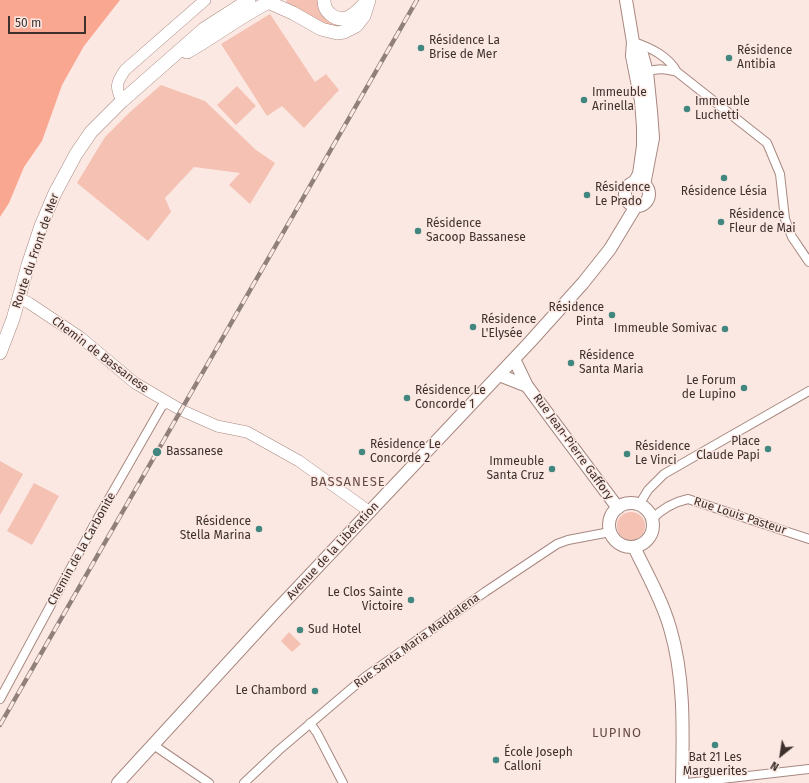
<!DOCTYPE html>
<html>
<head>
<meta charset="utf-8">
<style>
  body { margin:0 }
  #map { position:relative; width:809px; height:783px; overflow:hidden; background:#fce8e2; font-family:"Fira Sans",sans-serif }
  canvas { display:block }
  .north { position:absolute; left:761px; top:735px; width:40px; height:40px; -webkit-text-stroke:3px #fce8e2; paint-order:stroke; rotate:210deg; font-size:11px; font-weight:700; line-height:16px; text-align:center; color:#3d302d }
  .north::after { content:''; display:block; margin:auto; width:14px; height:18px; background:#3d302d; clip-path:polygon(50% 0,100% 100%,50% 72%,0 100%) }
  .scale { position:absolute; left:8px; top:16px; width:78px; height:18px; box-sizing:border-box; border:2px solid #3d302d; border-top:0; padding-left:5px; font-size:12px; line-height:14px; white-space:nowrap; color:#3d302d; -webkit-text-stroke:3px #fce8e2; paint-order:stroke }
</style>
</head>
<body>
<div id="map">
<canvas width="809" height="783"></canvas>
<div class="north">N</div>
<div class="scale">50 m</div>
</div>
<script>
const ctx = document.querySelector('canvas').getContext('2d');
ctx.lineJoin = 'round';
function fill(path, color) {
  ctx.fillStyle = color;
  ctx.fill(path, 'evenodd');
}
function trace(path, color, width, dash) {
  ctx.strokeStyle = color;
  ctx.lineWidth = width;
  ctx.lineCap = dash ? 'butt' : 'round';
  ctx.setLineDash(dash || []);
  ctx.stroke(path);
}
function drawText(font, color, halo, rows, align = 'center') {
  ctx.font = font + ' "Fira Sans",sans-serif';
  ctx.lineWidth = 3;
  ctx.setLineDash([]);
  ctx.textBaseline = 'middle';
  ctx.strokeStyle = halo;
  ctx.fillStyle = color;
  for (const [text, x, y, turn = 0] of rows) {
    ctx.save();
    ctx.translate(x, y);
    ctx.rotate((+turn || 0) * Math.PI / 180);
    ctx.textAlign = isNaN(turn) ? turn : align;
    if (halo) ctx.strokeText(text, 0, 0);
    ctx.fillText(text, 0, 0);
    ctx.restore();
  }
}
const green = new Path2D(`
  M 287,0 L 320,0 C 322,21 328,24 348,25 L 331,29 L 289,4 L 286,2 Z
  M 270,14 L 315,82 L 326,74 L 339,90 L 304,128 L 282,106 L 267,116 L 221,44 Z
  M 161,85 L 205,101 L 256,150 L 275,163 L 250,204 L 229,185 L 240,173 L 194,167 L 165,198 L 171,212 L 148,241 L 77,183 L 105,137 L 130,112 Z
  M 237,86 L 256,106 L 236,125 L 217,105 Z
  M 0,461 L 23,474 L 0,515 Z
  M 34,483 L 59,496 L 32,545 L 7,531 Z
  M617 526a14 14 0 1 1 28 0a14 14 0 1 1-28 0Z
  M 289,632 L 301,644 L 292,652 L 281,641 Z`);
const water = new Path2D(`
  M 0,0 L 120,0 L 84,46 L 62,85 L 42,141 L 24,167 L 9,203 L 0,217 Z`);
const minor = new Path2D(`
  M 634,42 C 651,48 668,56 677,72 L 767,143 L 780,174 L 785,219 L 792,237 L 809,262
  M 647,72 C 658,68 666,69 677,72
  M 639,505 L 648,490 L 664,474 L 809,391
  M 652,519 C 662,509 674,502 688,499 L 809,539
  M 0,699 L 95,523 L 162,406 L 169,403
  M 310,723 L 317,733 L 343,783
  M 152,744 L 209,783
  M 244,783 L 279,750 L 365,677 L 485,592 L 557,544 L 568,540 L 610,532
  M 687,783 L 809,769`);
const tertiary = new Path2D(`
  M 122,101 C 115,87 116,83 125,70 L 205,0
  M 19,298 L 29,303 L 80,337 L 135,383 L 181,410 L 217,426 L 247,432 L 299,461 L 370,512`);
const secondary = new Path2D(`
  M 626,0 L 633,42 L 632,56 L 641,101 L 643,127 L 643,146 L 639,174 L 634,183
  M 633,42 L 642,54 L 647,72 L 651,111 L 653,138 L 644,185
  M625 194a12 12 0 1 1 24 0a12 12 0 1 1-24 0Z
  M 514,359 L 527,386 L 618,508
  M 499,375 L 527,386
  M609 525a22 22 0 1 1 44 0a22 22 0 1 1-44 0Z
  M 634,547 C 647,574 662,600 670,628 C 685,678 683,731 682,783
  M 118,783 L 273,614 L 530,342 L 583,283 L 610,249 L 636,206`);
const primary = new Path2D(`
  M 324,0 C 324,6 325,10 330,14 C 344,26 356,13 365,3
  M 268,2 L 293,13 L 321,29 L 337,33 L 344,32 L 356,26 L 364,16 L 369,0
  M 187,52 C 216,36 243,14 273,0
  M 0,353 L 13,319 L 28,265 L 41,226 L 55,193 L 76,154 L 91,132 L 122,101 L 204,29 L 249,0`);
const rail = new Path2D(`
  M 0,725 L 417,0`);
const markers = [
  [421,48,4,"#41877f"],
  [729,58,4,"#41877f"],
  [584,100,4,"#41877f"],
  [687,109,4,"#41877f"],
  [724,178,4,"#41877f"],
  [587,195,4,"#41877f"],
  [721,222,4,"#41877f"],
  [418,231,4,"#41877f"],
  [612,315,4,"#41877f"],
  [473,327,4,"#41877f"],
  [725,329,4,"#41877f"],
  [571,363,4,"#41877f"],
  [744,388,4,"#41877f"],
  [407,398,4,"#41877f"],
  [768,449,4,"#41877f"],
  [157,452,5,"#41877f"],
  [362,452,4,"#41877f"],
  [627,454,4,"#41877f"],
  [552,469,4,"#41877f"],
  [259,529,4,"#41877f"],
  [411,600,4,"#41877f"],
  [300,630,4,"#41877f"],
  [315,691,4,"#41877f"],
  [715,745,4,"#41877f"],
  [496,760,4,"#41877f"]
];
const poiNames = [
  ["Résidence La",429,41],
  ["Brise de Mer",429,55],
  ["Résidence",737,51],
  ["Antibia",737,65],
  ["Immeuble",592,93],
  ["Arinella",592,107],
  ["Immeuble",695,102],
  ["Luchetti",695,116],
  ["Résidence",595,188],
  ["Le Prado",595,202],
  ["Résidence Lésia",724,192,"center"],
  ["Résidence",729,215],
  ["Fleur de Mai",729,229],
  ["Résidence",426,224],
  ["Sacoop Bassanese",426,238],
  ["Résidence",604,308,"right"],
  ["Pinta",604,322,"right"],
  ["Résidence",481,320],
  ["L'Elysée",481,334],
  ["Immeuble Somivac",717,329,"right"],
  ["Résidence",579,356],
  ["Santa Maria",579,370],
  ["Le Forum",736,381,"right"],
  ["de Lupino",736,395,"right"],
  ["Résidence Le",415,391],
  ["Concorde 1",415,405],
  ["Place",760,442,"right"],
  ["Claude Papi",760,456,"right"],
  ["Résidence Le",370,445],
  ["Concorde 2",370,459],
  ["Résidence",635,447],
  ["Le Vinci",635,461],
  ["Bassanese",166,452],
  ["Immeuble",544,462,"right"],
  ["Santa Cruz",544,476,"right"],
  ["Résidence",251,522,"right"],
  ["Stella Marina",251,536,"right"],
  ["Le Clos Sainte",403,593,"right"],
  ["Victoire",403,607,"right"],
  ["Sud Hotel",308,630],
  ["Le Chambord",307,691,"right"],
  ["École Joseph",504,753],
  ["Calloni",504,767],
  ["Bat 21 Les",715,758,"center"],
  ["Marguerites",715,772,"center"]
];
const streetNames = [
  ["Route du Front de Mer",36,251,-71],
  ["Chemin de Bassanese",100,355,37],
  ["Rue Jean-Pierre Gaffory",573,447,54],
  ["Rue Louis Pasteur",740,516,18],
  ["Chemin de la Carbonite",82,549,-61],
  ["Avenue de la Libération",333,551,-47],
  ["Rue Santa Maria Maddalena",417,641,-36]
];
const neighbourhoodNames = [
  ["BASSANESE",348,482],
  ["LUPINO",617,733]
];
fill(green, '#f4c1b3');
fill(water, '#faa791');
trace(minor, '#a78880', 10);
trace(tertiary, '#a78880', 12);
trace(secondary, '#a78880', 14);
trace(primary, '#a78880', 14);
trace(minor, '#fff', 8);
trace(tertiary, '#fff', 11);
trace(secondary, '#fff', 12);
trace(primary, '#fff', 13);
trace(rail, '#90807c', 4.5);
trace(rail, '#fce8e2', 3, [9]);
for (const [x, y, r, color] of markers) {
  const dot = new Path2D();
  dot.arc(x, y, r, 0, 2 * Math.PI);
  ctx.fillStyle = color;
  ctx.fill(dot);
  trace(dot, '#fce8e2', 1.5);
}
drawText('12px', '#3d302d', '#fce8e2', poiNames, 'left');
drawText('12px', '#3d302d', '#fce8e2', streetNames);
ctx.letterSpacing = '1px';
drawText('13px', '#664b44', '#fce8e2', neighbourhoodNames);
ctx.letterSpacing = '0px';
</script>
</body>
</html>
